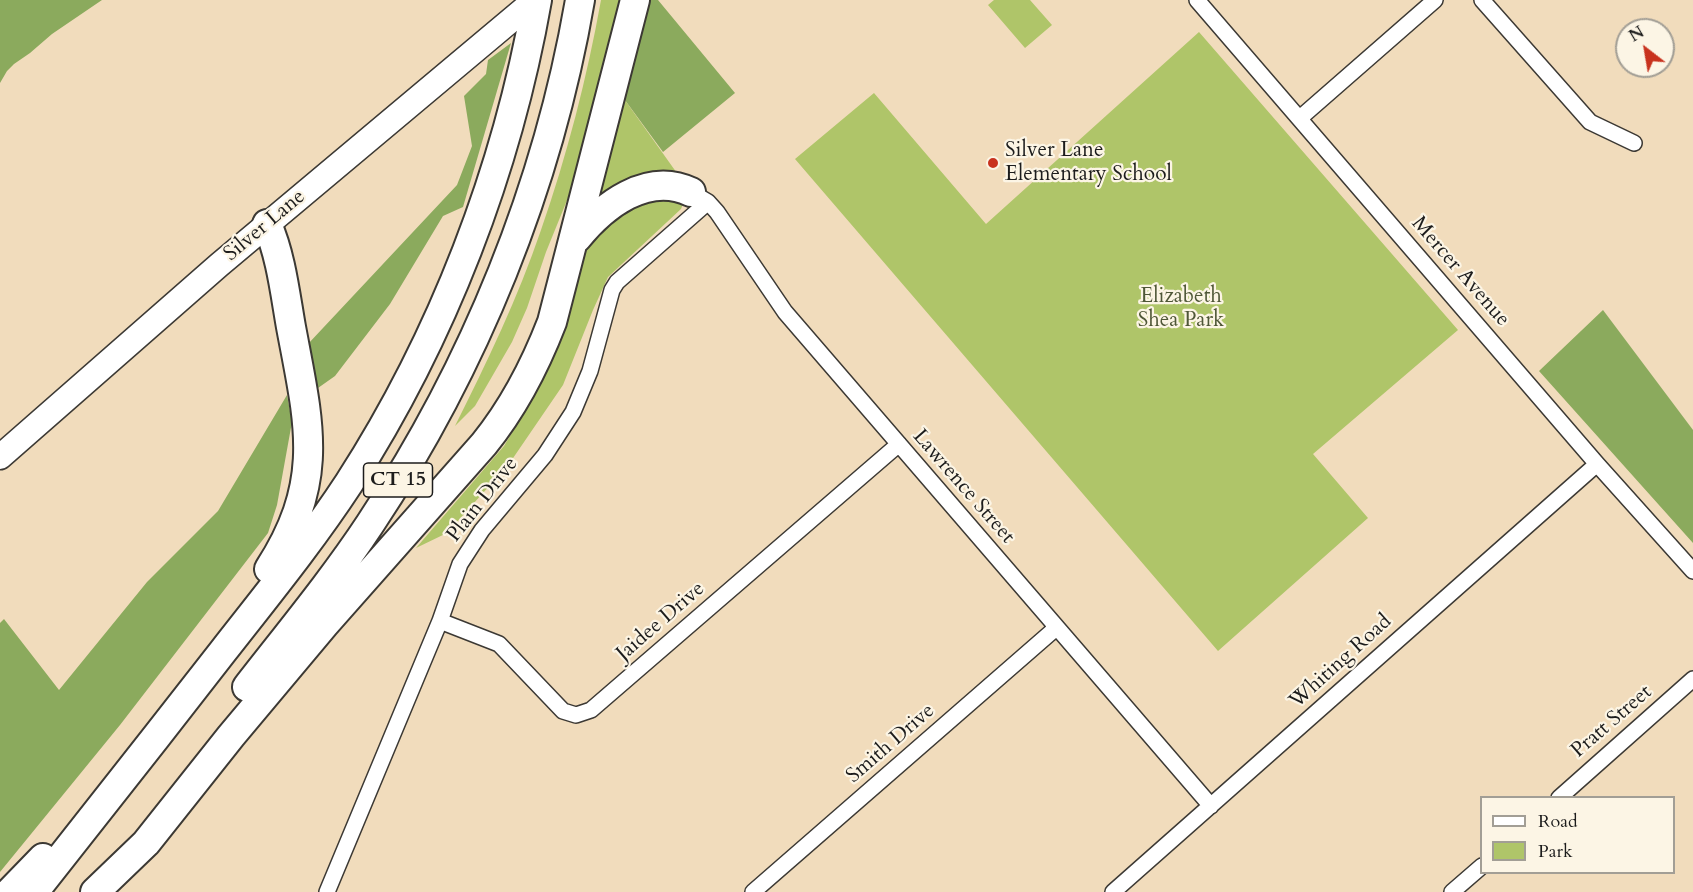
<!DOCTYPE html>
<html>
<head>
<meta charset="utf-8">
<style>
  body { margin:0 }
  #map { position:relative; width:1693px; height:892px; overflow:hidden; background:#f1dcbc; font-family:Cardo,serif }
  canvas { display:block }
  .legend { position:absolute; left:1480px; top:796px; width:195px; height:78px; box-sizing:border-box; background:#fcf5e5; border:2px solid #a29e95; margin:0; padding:8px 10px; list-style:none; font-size:18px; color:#1c1c1c }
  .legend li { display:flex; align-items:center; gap:12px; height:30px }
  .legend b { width:30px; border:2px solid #a29e95 }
  .north { position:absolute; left:1615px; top:18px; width:60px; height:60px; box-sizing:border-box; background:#fcf5e5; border:2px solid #a29e95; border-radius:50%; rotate:329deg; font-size:16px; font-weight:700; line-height:24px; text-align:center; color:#1c1c1c }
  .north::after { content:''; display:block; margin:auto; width:21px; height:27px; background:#c8321e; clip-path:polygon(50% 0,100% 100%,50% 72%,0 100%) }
</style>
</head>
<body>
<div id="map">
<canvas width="1693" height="892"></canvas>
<ul class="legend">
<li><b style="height:8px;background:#fff"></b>Road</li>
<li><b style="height:16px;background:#afc569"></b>Park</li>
</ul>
<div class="north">N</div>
</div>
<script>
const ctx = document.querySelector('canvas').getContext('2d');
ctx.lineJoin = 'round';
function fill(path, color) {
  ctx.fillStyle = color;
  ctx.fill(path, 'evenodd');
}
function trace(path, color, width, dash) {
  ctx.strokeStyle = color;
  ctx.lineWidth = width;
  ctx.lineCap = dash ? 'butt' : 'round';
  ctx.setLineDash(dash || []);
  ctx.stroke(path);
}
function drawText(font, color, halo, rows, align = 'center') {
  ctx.font = font + ' Cardo,serif';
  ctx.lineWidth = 4.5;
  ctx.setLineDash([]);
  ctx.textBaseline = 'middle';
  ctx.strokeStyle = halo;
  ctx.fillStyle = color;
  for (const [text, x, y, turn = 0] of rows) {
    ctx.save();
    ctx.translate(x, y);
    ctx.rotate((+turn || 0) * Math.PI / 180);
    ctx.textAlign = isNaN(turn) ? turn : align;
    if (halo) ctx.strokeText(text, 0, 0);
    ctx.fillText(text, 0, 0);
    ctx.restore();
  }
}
const green = new Path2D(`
  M 601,0 L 629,0 L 572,188 L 546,252 L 527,308 L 512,342 L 475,406 L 455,426 C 487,362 518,298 541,230 C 567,155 587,78 601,0 Z
  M 994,0 L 1030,0 L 1052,25 L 1025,48 L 988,5 Z
  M 1199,32 L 1458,330 L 1313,454 L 1368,518 L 1218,651 L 795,159 L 874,93 L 986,224 Z
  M 622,96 L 679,176 L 601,199 L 599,190 Z
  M 651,194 L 679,198 L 683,204 L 681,209 L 608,277 L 593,310 L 563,385 L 509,464 L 447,533 L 416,548 L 504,446 L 532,399 L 552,359 L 589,238 Z`);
const forest = new Path2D(`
  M 0,0 L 102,0 L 52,34 L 30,53 L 14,64 L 7,71 L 0,83 Z
  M 649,0 L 658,0 L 735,93 L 663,152 L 622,96 Z
  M 511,43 L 463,207 L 443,216 L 390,304 L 335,376 L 318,388 L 308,344 L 457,185 L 472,146 L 464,96 L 486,74 L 488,60 Z
  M 1603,310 L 1693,430 L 1693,543 L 1539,371 Z
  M 287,395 L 292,422 L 277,505 L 268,533 L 120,725 L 0,872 L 0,623 L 4,619 L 59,690 L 147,582 L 218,511 Z`);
const street = new Path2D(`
  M 1197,0 L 1597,464 L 1693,571
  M 1482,0 L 1590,122 L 1634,143
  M 1300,118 L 1435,0
  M 691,192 L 708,202 L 717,212 L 785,312 L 1211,806
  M 440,621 L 499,644 L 563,711 L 576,715 L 591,710 L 899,444
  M 1559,798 L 1693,679
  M 327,892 L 440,621 L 460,564 L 482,530 L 545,455 L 573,412 L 590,371 L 612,290 L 617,282 L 708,202
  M 753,892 L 1056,628
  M 1113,892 L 1597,464
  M 1452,892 L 1482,866`);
const primary = new Path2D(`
  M 0,457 L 219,265 L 535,0`);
const highway = new Path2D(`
  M 267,224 C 281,256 285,293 291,327 C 309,423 326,481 269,569
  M 577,238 C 603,206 647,171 691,192
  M 247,687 C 289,633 333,580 370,524 C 475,366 548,186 580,0
  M 10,892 L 43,858
  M 34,892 C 98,811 161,731 224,650 C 267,595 311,541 349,483 C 443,337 507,170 537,0
  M 95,892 L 146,843 L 231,736 L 324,625 L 484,444 C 514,407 535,366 552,322 L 635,0`);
const markers = [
  [993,163,6,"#c8321e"]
];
const shields = [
  [398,480,69]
];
const shieldNames = [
  ["CT 15",398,480]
];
const poiNames = [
  ["Silver Lane",1005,151],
  ["Elementary School",1005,175]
];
const streetNames = [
  ["Silver Lane",265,226,-40],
  ["Mercer Avenue",1460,272,49],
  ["Lawrence Street",963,487,49],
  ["Plain Drive",483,500,-52],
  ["Jaidee Drive",661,622,-41],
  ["Whiting Road",1341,662,-42],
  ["Pratt Street",1612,722,-41],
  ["Smith Drive",891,744,-41]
];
const parkNames = [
  ["Elizabeth",1181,297],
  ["Shea Park",1181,321]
];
fill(green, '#afc569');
fill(forest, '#8baa5d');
trace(street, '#3c3934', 18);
trace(primary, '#3c3934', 27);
trace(highway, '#3c3934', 32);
trace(street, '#fff', 15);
trace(primary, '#fff', 24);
trace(highway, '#fff', 28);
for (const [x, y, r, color] of markers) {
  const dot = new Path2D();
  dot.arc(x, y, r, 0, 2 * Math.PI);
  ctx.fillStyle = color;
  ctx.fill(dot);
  trace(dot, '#fcf5e5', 2);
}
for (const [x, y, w] of shields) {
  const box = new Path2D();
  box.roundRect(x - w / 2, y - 17, w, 34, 4.5);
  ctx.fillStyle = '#fcf5e5';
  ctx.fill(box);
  trace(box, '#1c1c1c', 1.5);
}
drawText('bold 20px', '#1c1c1c', null, shieldNames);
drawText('21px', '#1c1c1c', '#fcf5e5', poiNames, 'left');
drawText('21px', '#1c1c1c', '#fcf5e5', streetNames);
drawText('21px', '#4f5737', '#fcf5e5', parkNames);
</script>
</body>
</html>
